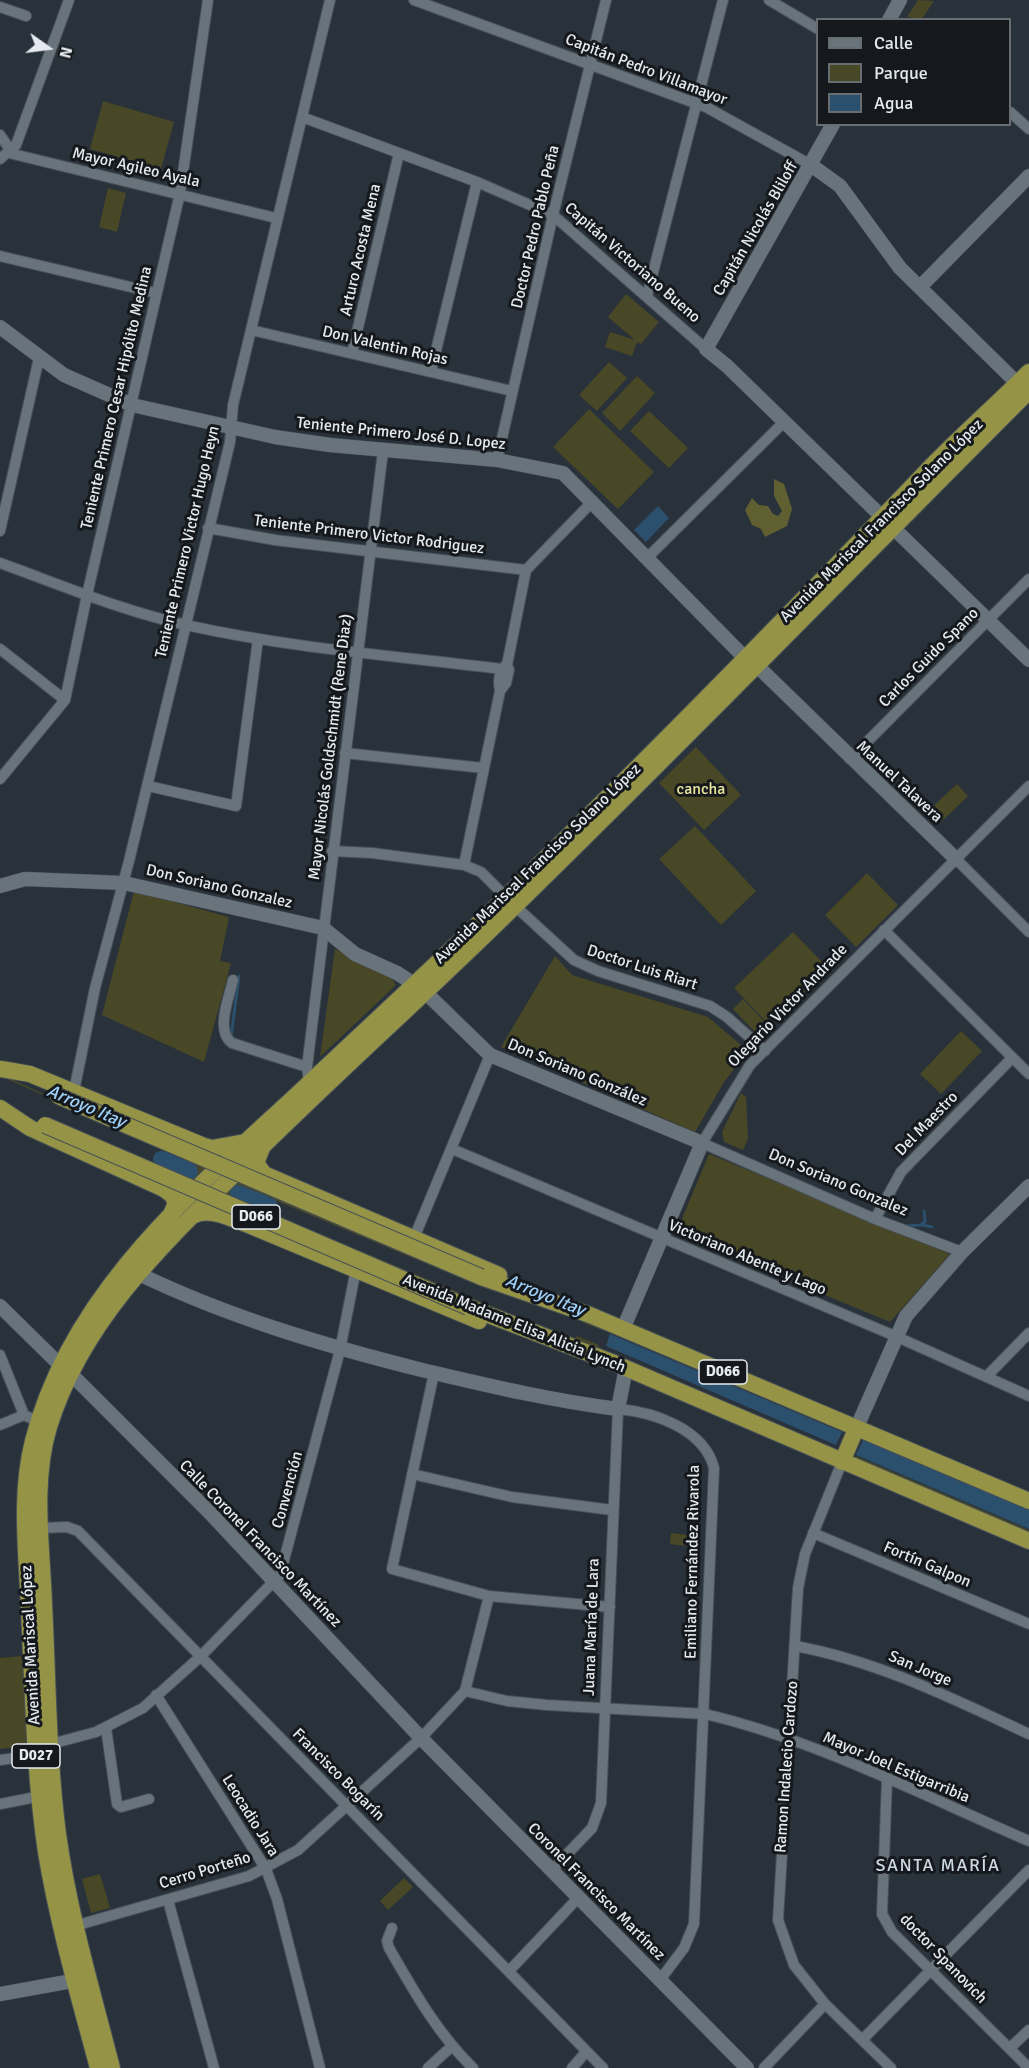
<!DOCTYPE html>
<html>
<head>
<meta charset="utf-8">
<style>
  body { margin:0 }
  #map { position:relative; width:1029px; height:2068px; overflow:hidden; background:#29323a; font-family:Signika,sans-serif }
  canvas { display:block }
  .legend { position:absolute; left:816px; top:18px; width:195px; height:108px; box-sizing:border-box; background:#15191d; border:2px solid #686d71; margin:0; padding:8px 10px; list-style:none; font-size:18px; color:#e4eaef }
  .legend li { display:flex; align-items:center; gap:12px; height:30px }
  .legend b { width:30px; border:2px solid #686d71 }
  .north { position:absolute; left:18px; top:18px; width:60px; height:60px; -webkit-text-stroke:4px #15191d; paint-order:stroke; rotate:104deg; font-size:16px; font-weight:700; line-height:24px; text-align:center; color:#e4eaef }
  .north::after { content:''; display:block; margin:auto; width:21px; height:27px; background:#e4eaef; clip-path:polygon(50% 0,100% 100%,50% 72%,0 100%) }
</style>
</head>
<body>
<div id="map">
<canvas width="1029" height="2068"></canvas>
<ul class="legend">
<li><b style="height:8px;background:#68737c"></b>Calle</li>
<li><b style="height:16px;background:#484726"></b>Parque</li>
<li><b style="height:16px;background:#2a506d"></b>Agua</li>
</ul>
<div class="north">N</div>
</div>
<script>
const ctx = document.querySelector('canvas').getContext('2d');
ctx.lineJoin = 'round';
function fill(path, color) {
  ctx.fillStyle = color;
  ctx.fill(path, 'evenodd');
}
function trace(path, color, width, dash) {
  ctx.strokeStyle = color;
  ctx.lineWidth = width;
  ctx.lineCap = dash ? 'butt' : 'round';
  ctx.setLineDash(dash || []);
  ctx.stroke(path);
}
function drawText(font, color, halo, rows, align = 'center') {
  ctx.font = font + ' Signika,sans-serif';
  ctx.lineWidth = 6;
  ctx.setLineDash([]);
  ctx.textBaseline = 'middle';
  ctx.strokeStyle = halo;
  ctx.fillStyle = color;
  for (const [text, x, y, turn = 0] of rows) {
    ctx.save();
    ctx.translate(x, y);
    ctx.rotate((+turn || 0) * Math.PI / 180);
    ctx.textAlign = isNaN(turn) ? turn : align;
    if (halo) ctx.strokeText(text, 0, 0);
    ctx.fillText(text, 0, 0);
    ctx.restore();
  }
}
const green = new Path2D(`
  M 918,0 L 934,1 L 922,19 L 907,17 Z
  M 103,101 L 174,122 L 161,169 L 90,149 Z
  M 108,188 L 126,193 L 117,232 L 99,227 Z
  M 626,294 L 659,322 L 641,344 L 637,342 L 632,356 L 605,347 L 610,332 L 635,340 L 608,317 Z
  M 609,362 L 627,378 L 597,411 L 579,395 Z
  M 637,376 L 655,393 L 620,431 L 602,413 Z
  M 589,409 L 654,472 L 618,509 L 553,447 Z
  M 649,411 L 688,448 L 669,468 L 630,431 Z
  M 696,747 L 741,795 L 704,830 L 659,783 Z
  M 957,784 L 968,796 L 941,822 L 929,810 Z
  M 695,826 L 756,891 L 721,925 L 659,859 Z
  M 867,873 L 898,905 L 856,947 L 825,915 Z
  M 134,891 L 229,917 L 220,961 L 231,963 L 204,1062 L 102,1015 Z
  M 793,932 L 829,969 L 770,1026 L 734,988 Z
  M 335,949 L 390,975 L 396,985 L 320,1057 Z
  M 555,956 L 572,975 L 708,1017 L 748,1051 L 724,1082 L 695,1132 L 501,1047 Z
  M 743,999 L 765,1022 L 755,1032 L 733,1009 Z
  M 961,1031 L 982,1051 L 941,1094 L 920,1074 Z
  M 0,1074 L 209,1169 L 194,1184 L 0,1100 Z
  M 741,1093 L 746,1097 L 748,1139 L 743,1150 L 724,1142 L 722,1132 Z
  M 709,1154 L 950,1254 L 890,1322 L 676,1233 Z
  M 236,1181 L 606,1328 L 605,1331 L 575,1320 L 565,1331 L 599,1345 L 597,1350 L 506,1317 L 221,1195 Z
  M 856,1456 L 1029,1530 L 1029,1535 L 854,1460 Z
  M 671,1533 L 696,1536 L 695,1547 L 670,1544 Z
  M 22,1656 L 29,1746 L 0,1749 L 0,1658 Z
  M 100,1874 L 110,1908 L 91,1913 L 82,1879 Z
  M 404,1878 L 413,1887 L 388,1910 L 380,1901 Z`);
const forest = new Path2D(`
  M 774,479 L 784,484 L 792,509 L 787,526 L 765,537 L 761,529 L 752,525 L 745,510 L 752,498 L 759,505 L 768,506 L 773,514 L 778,516 L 782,511 L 774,496 Z`);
const water = new Path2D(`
  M 658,506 L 669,518 L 646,542 L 634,530 Z
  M 610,1334 L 842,1432 L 836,1445 L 606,1346 Z
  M 863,1440 L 1029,1510 L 1029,1529 L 856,1455 Z`);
const pier = new Path2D(`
  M 0,1076 L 187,1158 L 180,1177 L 79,1137 L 0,1100 Z
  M 253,1191 L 484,1288 L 584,1321 L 576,1338 L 522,1319 L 244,1202 Z`);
const stream = new Path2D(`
  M 231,1037 L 239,976
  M 922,1225 L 932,1227
  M 906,1226 L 921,1225 L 925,1222 L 924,1211`);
const river = new Path2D(`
  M 161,1159 L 190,1171
  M 238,1193 L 270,1206`);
const minor = new Path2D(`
  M 414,0 L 706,107 L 811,165
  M 769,0 L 818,29
  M 0,7 L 26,16
  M 1010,112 L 1029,129
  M 302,117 L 477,182 L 553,215 L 706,349
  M 0,135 L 13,154 L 276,218
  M 0,159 L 16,145 L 69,0
  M 0,256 L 156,293
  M 647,296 L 723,0
  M 251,330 L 512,391
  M 352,353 L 399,153
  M 431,371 L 477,182
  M 497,460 L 553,215 L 606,0
  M 208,528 L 275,540 L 526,570
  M 0,531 L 39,358
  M 647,558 L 784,422
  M 0,563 C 61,585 122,611 186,625 C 289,648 397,656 501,669
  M 0,649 L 65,700
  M 500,691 L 506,683 L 509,670 L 507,665 L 526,570 L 593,501
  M 345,753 L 483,768
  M 850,759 L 1029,579
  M 0,779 L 65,700 L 87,595 L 180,193 L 208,0
  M 148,786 L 236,806 L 258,639
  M 332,851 L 372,853 L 464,865 L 481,872 L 506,897
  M 957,860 L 1029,932
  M 464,865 L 500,691 C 498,681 498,672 506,665
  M 515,906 L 574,960 L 598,971 L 710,1006 L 727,1017 L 765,1051
  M 884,930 L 1029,1074
  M 233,980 C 229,998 215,1031 232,1043 L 307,1067
  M 309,1083 L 307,1067 L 383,451
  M 74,1091 L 95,988 L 129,861 L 230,442 L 233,405 L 330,0
  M 452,1149 L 895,1336 L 1029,1396
  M 875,1219 L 901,1172 L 1012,1058
  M 414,1238 L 490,1055
  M 962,1252 L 875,1219 L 702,1143 L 750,1065 L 1029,786
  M 0,1355 L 24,1415
  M 434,1373 L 392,1569 L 489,1596 L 610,1607
  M 986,1377 L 1029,1333
  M 0,1425 L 24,1415 L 39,1422
  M 842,1462 L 805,1554 L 798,1588 L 778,1920 L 794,1965 L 825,2004 L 891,2068
  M 412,1474 L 512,1497 L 612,1510
  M 41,1528 L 67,1527 L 78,1531 L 603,2068
  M 813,1533 L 1029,1624
  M 795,1646 C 878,1661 953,1699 1029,1734
  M 465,1691 L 507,1701 L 547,1705 L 705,1714 C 816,1740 924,1796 1029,1841
  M 156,1695 L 266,1869 L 277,1899 L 320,2068
  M 106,1728 L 117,1804 L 121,1807 L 149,1799
  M 51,1744 L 96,1732 L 143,1708 L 200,1657 L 280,1575 L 340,1350 L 356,1269
  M 0,1760 L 36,1755
  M 887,1779 L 882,1914 L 892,1932 L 1029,2068
  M 0,1804 L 41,1796
  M 552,1870 L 592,1828 L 601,1803 L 618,1409 C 654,1412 704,1429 714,1468 L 694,1924 L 684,1948 L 660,1980
  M 168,1900 L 214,2068
  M 71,1927 L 249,1876 L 298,1850 L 421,1738 L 465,1691 L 489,1596
  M 392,1928 L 387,1941 L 389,1948 C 414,1991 437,2033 473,2068
  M 509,1971 L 578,1898
  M 863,2039 L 1029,1870
  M 1010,2048 L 1029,2030
  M 428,2068 L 451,2047
  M 572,2068 L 586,2052
  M 764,2068 L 825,2004`);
const tertiary = new Path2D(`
  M 889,20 L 900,0
  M 833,124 L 706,349 L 727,366 C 828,464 929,562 1029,660
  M 811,165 L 840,186 L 900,268 L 1018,384
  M 921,286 L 1029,176
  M 0,327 L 64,375 L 132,405 L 275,437 L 330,445 L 497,460 L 563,473 L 746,659 L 749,658 L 957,860
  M 0,886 L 25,879 L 124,883 L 323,928 L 355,954 L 397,973 L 414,984
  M 425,992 L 490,1055 L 702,1143 L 623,1329
  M 137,1273 C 230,1318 326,1346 426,1371 C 490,1386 553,1401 618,1409 L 626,1368
  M 0,1306 L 61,1366
  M 72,1375 L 211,1514 L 421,1738 L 747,2068
  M 856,1429 L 906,1316 L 962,1252 L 1029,1186
  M 0,1994 L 83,1979`);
const trunk = new Path2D(`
  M 1,1069 L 30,1074 L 204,1146 L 212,1148 L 245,1142
  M 0,1108 L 30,1128 L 164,1189 L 172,1195 L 176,1203 L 170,1217
  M 262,1148 L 256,1163 L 264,1174 L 499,1275
  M 191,1217 C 208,1205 234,1220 251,1226 L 479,1321
  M 481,1277 L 590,1315 L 1029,1501
  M 468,1307 L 614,1363 L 1029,1541
  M 842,1462 L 856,1429
  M 98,2068 C 79,1997 58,1925 46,1852 C 34,1772 33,1690 29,1610 C 27,1555 19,1495 33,1441 C 71,1290 197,1188 306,1086 C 373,1023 440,961 506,897 C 648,759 786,618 923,475 C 956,440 994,407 1029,372
  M 112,2068 C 92,1990 69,1913 58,1834 C 48,1758 48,1681 44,1604 C 42,1547 32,1483 49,1427 C 84,1314 173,1235 254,1155 C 341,1069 432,988 519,902 C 691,734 859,561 1029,391`);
const trunkBridge = new Path2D(`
  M 58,1096 L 481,1277
  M 45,1125 L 468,1307`);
const shields = [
  [256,1217,48],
  [723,1372,48],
  [36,1756,48]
];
const shieldNames = [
  ["D066",256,1217],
  ["D066",723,1372],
  ["D027",36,1756]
];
const streetNames = [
  ["Capitán Pedro Villamayor",646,70,21],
  ["Mayor Agileo Ayala",136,168,13],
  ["Doctor Pedro Pablo Peña",536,227,-77],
  ["Capitán Nicolás Bliloff",756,229,-60],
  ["Arturo Acosta Mena",361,250,-77],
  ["Capitán Victoriano Bueno",632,263,41],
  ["Don Valentin Rojas",385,346,13],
  ["Teniente Primero Cesar Hipólito Medina",117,398,-77],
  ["Teniente Primero José D. Lopez",401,434,6],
  ["Avenida Mariscal Francisco Solano López",882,521,-45],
  ["Teniente Primero Victor Rodriguez",369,535,7],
  ["Teniente Primero Victor Hugo Heyn",188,542,-77],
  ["Carlos Guido Spano",929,658,-45],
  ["Mayor Nicolás Goldschmidt (Rene Diaz)",331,747,-83],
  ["Manuel Talavera",899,782,43],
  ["Avenida Mariscal Francisco Solano López",538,864,-44],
  ["Don Soriano Gonzalez",219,887,13],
  ["Doctor Luis Riart",642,968,18],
  ["Olegario Victor Andrade",788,1006,-46],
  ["Don Soriano González",577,1073,23],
  ["Del Maestro",927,1124,-46],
  ["Don Soriano Gonzalez",838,1183,23],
  ["Victoriano Abente y Lago",747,1258,23],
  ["Avenida Madame Elisa Alicia Lynch",514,1324,22],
  ["Convención",288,1490,-75],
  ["Calle Coronel Francisco Martínez",260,1544,46],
  ["Emiliano Fernández Rivarola",693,1562,-89],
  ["Fortín Galpon",927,1565,23],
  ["Juana María de Lara",592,1627,-88],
  ["Avenida Mariscal López",31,1645,-93],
  ["San Jorge",920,1669,23],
  ["Ramon Indalecio Cardozo",787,1767,-86],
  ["Mayor Joel Estigarribia",896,1768,23],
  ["Francisco Bogarín",338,1775,45],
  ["Leocadio Jara",250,1816,58],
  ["Cerro Porteño",205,1871,-17],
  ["Coronel Francisco Martínez",596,1892,45],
  ["doctor Spanovich",943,1959,46]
];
const parkNames = [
  ["cancha",701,790]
];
const waterNames = [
  ["Arroyo Itay",86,1107,23],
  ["Arroyo Itay",545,1296,22]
];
const neighbourhoodNames = [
  ["SANTA MARÍA",938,1866]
];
fill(green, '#484726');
fill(forest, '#5f5f31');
fill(water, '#2a506d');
fill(pier, '#29323a');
trace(stream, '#2a506d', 3);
trace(river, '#2a506d', 16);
trace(minor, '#485057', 12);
trace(tertiary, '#485057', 15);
trace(trunk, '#485057', 18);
trace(minor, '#68737c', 10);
trace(tertiary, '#68737c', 14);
trace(trunk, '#959446', 16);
trace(trunkBridge, '#485057', 18, []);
trace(trunkBridge, '#959446', 16);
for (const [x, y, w] of shields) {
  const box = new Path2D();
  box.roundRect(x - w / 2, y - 12, w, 24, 4.5);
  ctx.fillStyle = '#15191d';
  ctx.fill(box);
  trace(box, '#e4eaef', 1.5);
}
drawText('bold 15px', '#e4eaef', null, shieldNames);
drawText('16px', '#e4eaef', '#15191d', streetNames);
drawText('16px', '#e9e89e', '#15191d', parkNames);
drawText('italic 18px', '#9ecff7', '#15191d', waterNames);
ctx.letterSpacing = '1.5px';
drawText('18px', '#ccd8e2', '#15191d', neighbourhoodNames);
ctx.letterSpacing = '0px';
</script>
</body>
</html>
